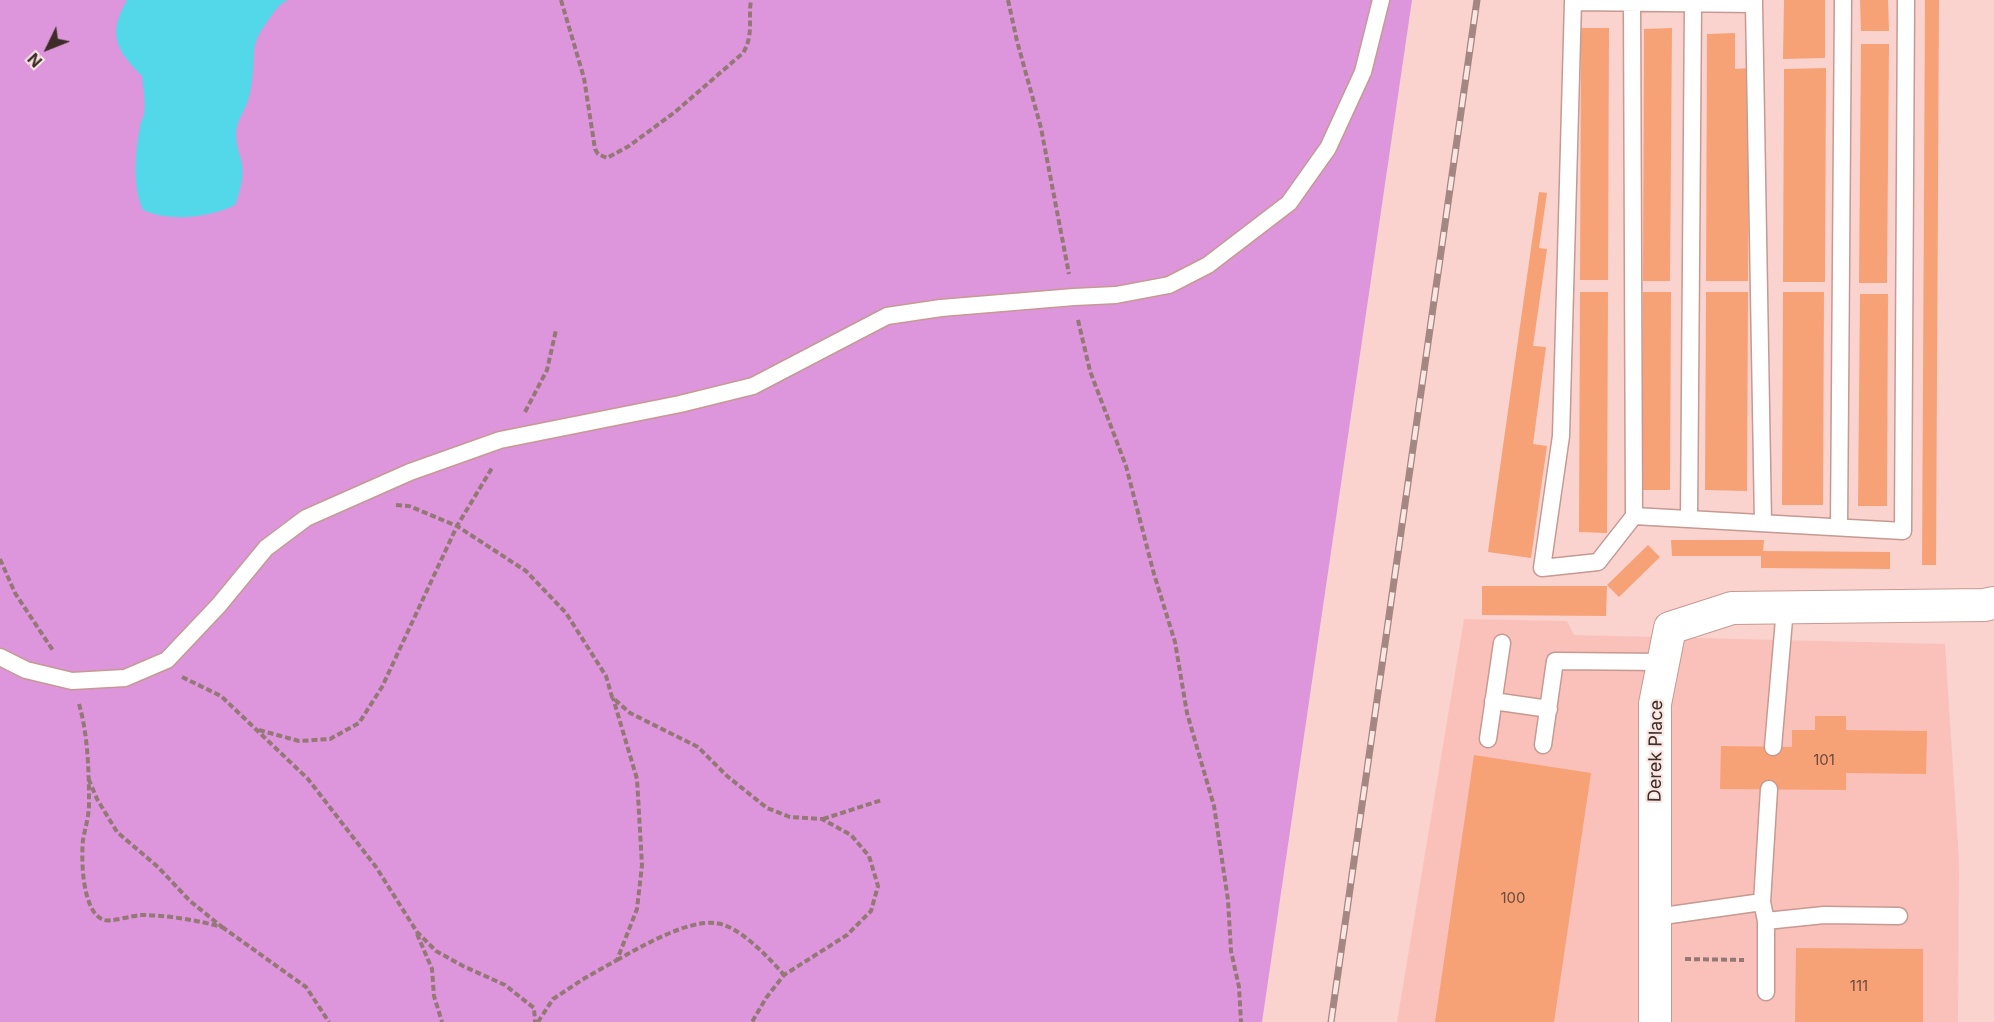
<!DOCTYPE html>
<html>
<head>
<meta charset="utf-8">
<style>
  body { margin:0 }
  #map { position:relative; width:1994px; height:1022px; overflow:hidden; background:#fad3ce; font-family:Inter,sans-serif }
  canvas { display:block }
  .north { position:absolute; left:18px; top:18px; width:60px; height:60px; -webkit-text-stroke:4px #fae6e3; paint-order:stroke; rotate:227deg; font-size:16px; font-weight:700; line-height:24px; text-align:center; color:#3e2c29 }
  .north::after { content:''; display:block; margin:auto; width:21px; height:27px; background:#3e2c29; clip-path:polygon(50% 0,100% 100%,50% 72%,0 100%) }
</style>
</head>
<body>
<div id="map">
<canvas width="1994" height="1022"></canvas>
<div class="north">N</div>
</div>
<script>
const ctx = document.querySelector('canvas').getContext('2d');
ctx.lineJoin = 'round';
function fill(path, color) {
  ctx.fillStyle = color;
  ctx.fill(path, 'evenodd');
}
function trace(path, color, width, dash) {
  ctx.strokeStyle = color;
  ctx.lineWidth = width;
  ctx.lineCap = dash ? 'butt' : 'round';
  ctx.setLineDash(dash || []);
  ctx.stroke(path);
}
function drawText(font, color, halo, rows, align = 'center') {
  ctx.font = font + ' Inter,sans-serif';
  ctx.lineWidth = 4.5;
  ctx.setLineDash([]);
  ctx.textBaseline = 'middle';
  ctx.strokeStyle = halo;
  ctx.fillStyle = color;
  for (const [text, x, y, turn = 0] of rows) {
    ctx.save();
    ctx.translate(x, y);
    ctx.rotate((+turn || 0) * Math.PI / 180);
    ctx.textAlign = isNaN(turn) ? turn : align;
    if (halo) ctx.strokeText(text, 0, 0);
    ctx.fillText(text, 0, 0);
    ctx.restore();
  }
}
const built = new Path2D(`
  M 1464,619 L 1567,621 L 1574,635 L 1945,644 L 1959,860 L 1958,1022 L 1397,1022 Z`);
const green = new Path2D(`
  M 0,0 L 1412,0 L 1262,1022 L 0,1022 Z`);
const water = new Path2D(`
  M 127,0 L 288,0 C 279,4 275,11 269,19 C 262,29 254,40 254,52 C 253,69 253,86 247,103 C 243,114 237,120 236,133 C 236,143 238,150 241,160 C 245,175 240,191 235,205 C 208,218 170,222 143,210 C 132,187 135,152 140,127 C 140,123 143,118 144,114 C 146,102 143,88 142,76 C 116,50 107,35 127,0 Z`);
const building = new Path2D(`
  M 1784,0 L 1825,0 L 1825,58 L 1783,59 Z
  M 1860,0 L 1888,0 L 1889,31 L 1861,31 Z
  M 1925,0 L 1939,0 L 1936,565 L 1922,565 Z
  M 1581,28 L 1609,28 L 1608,280 L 1580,280 Z
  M 1672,28 L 1670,281 L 1643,281 L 1644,29 Z
  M 1735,33 L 1735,69 L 1749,68 L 1748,281 L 1706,281 L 1707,34 Z
  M 1861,44 L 1889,44 L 1887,283 L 1859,283 Z
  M 1826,68 L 1825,282 L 1783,282 L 1784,69 Z
  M 1539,192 L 1547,193 L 1539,248 L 1547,249 L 1533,346 L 1546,347 L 1533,444 L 1547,446 L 1531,558 L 1488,552 Z
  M 1580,292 L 1608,292 L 1607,533 L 1579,532 Z
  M 1643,292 L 1671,292 L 1670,490 L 1642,490 Z
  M 1706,292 L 1748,292 L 1747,491 L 1705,490 Z
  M 1783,292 L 1824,292 L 1823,505 L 1782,505 Z
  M 1860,294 L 1888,294 L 1887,506 L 1858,506 Z
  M 1671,540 L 1764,540 L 1763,551 L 1890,552 L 1890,569 L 1761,568 L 1761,556 L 1672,556 Z
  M 1648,545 L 1660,557 L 1619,597 L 1607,585 Z
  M 1482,586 L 1607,586 L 1606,616 L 1482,615 Z
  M 1815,716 L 1846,716 L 1846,730 L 1927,731 L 1926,774 L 1846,773 L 1846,790 L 1720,789 L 1721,746 L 1792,747 L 1792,730 L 1815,730 Z
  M 1474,755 L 1591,773 L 1554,1022 L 1435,1022 Z
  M 1796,948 L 1923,949 L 1923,1022 L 1795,1022 Z`);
const path = new Path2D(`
  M 561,0 L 584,78 L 595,149 L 598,154 L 607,158 L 629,146 L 675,112 L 743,53 C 754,35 748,19 751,0
  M 1008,0 L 1017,41 L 1041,128 L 1069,274
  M 1078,320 L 1090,371 L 1126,466 L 1154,574 L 1175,642 L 1187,713 L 1214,806 L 1228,900 L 1231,951 L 1239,987 L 1241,1022
  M 525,412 L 547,370 L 556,330
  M 396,505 L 409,506 L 457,526 L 526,571 L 566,613 L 606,676 L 612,697 L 630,713 L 698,747 L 727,776 L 767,808 L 790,817 L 822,819 L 851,835 L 869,856 L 878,886 L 871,911 L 847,935 L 784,975 L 766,998 L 752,1022
  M 0,559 L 15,593 L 54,652
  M 182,677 L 221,696 L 308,779 L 376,867 L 417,932 L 436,951 L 463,966 L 505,985 L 534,1008 L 535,1022
  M 79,704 C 88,735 89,772 89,804 C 89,817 85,828 83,840 C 81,859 82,913 104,920 C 110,922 132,916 140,915 C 167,915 196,920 222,927 L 190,901 L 158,867 L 117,832 L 97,799 L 89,780
  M 259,730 L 299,741 L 330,739 L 359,723 L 382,687 L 457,526 L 492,468
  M 823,819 L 882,800
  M 222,927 L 306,987 L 329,1022
  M 417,934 L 432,969 L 434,996 L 442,1022
  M 1685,959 L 1744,960
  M 617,960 C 642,946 687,920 715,923 C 739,925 769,958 784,975
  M 538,1022 L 553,999 L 585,978 L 617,960 L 637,909 L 642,865 L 637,779 L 613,698`);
const lane = new Path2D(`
  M 1754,0 L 1754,4 L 1573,2 L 1561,436 L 1542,568 L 1598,562 L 1634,516 L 1903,531 L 1906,0
  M 1632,3 L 1634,516
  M 1754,4 L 1763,523
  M 1689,519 L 1693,4
  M 1839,527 L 1843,0
  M 0,657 L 26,670 L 72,681 L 125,678 L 167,660 L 219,605 L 266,548 L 306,518 L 410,472 L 500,440 L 680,404 L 753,386 L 887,316 L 941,308 L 1074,297 L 1116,295 L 1169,285 L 1208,265 L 1289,203 L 1328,148 L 1363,72 L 1381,0
  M 1493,701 L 1549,709
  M 1488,739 L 1502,643
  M 1543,745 L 1555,661 L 1663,662
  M 1773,747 L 1785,608
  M 1762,902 L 1769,789
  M 1656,917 L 1762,902 L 1766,921 L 1766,992
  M 1766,921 L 1824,915 L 1899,916`);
const street = new Path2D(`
  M 1655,1022 L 1655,704 L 1670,628 L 1732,608 L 1984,605 L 1994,603`);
const rail = new Path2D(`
  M 1331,1022 L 1477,0`);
const numberNames = [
  ["101",1824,760],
  ["100",1513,898],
  ["111",1859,986]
];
const streetNames = [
  ["Derek Place",1656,751,-89]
];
fill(built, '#f9c1ba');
fill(green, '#dd96db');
fill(water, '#53d8ea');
fill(building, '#f7a276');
trace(lane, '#c69992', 19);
trace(street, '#c69992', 34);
trace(path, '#947875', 4, [6, 3]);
trace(lane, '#fff', 16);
trace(street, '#fff', 32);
trace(rail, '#a48682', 7);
trace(rail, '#fae6e3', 4.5, [14]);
drawText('15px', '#6c4a3c', null, numberNames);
drawText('18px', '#3e2c29', '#fae6e3', streetNames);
</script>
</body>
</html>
